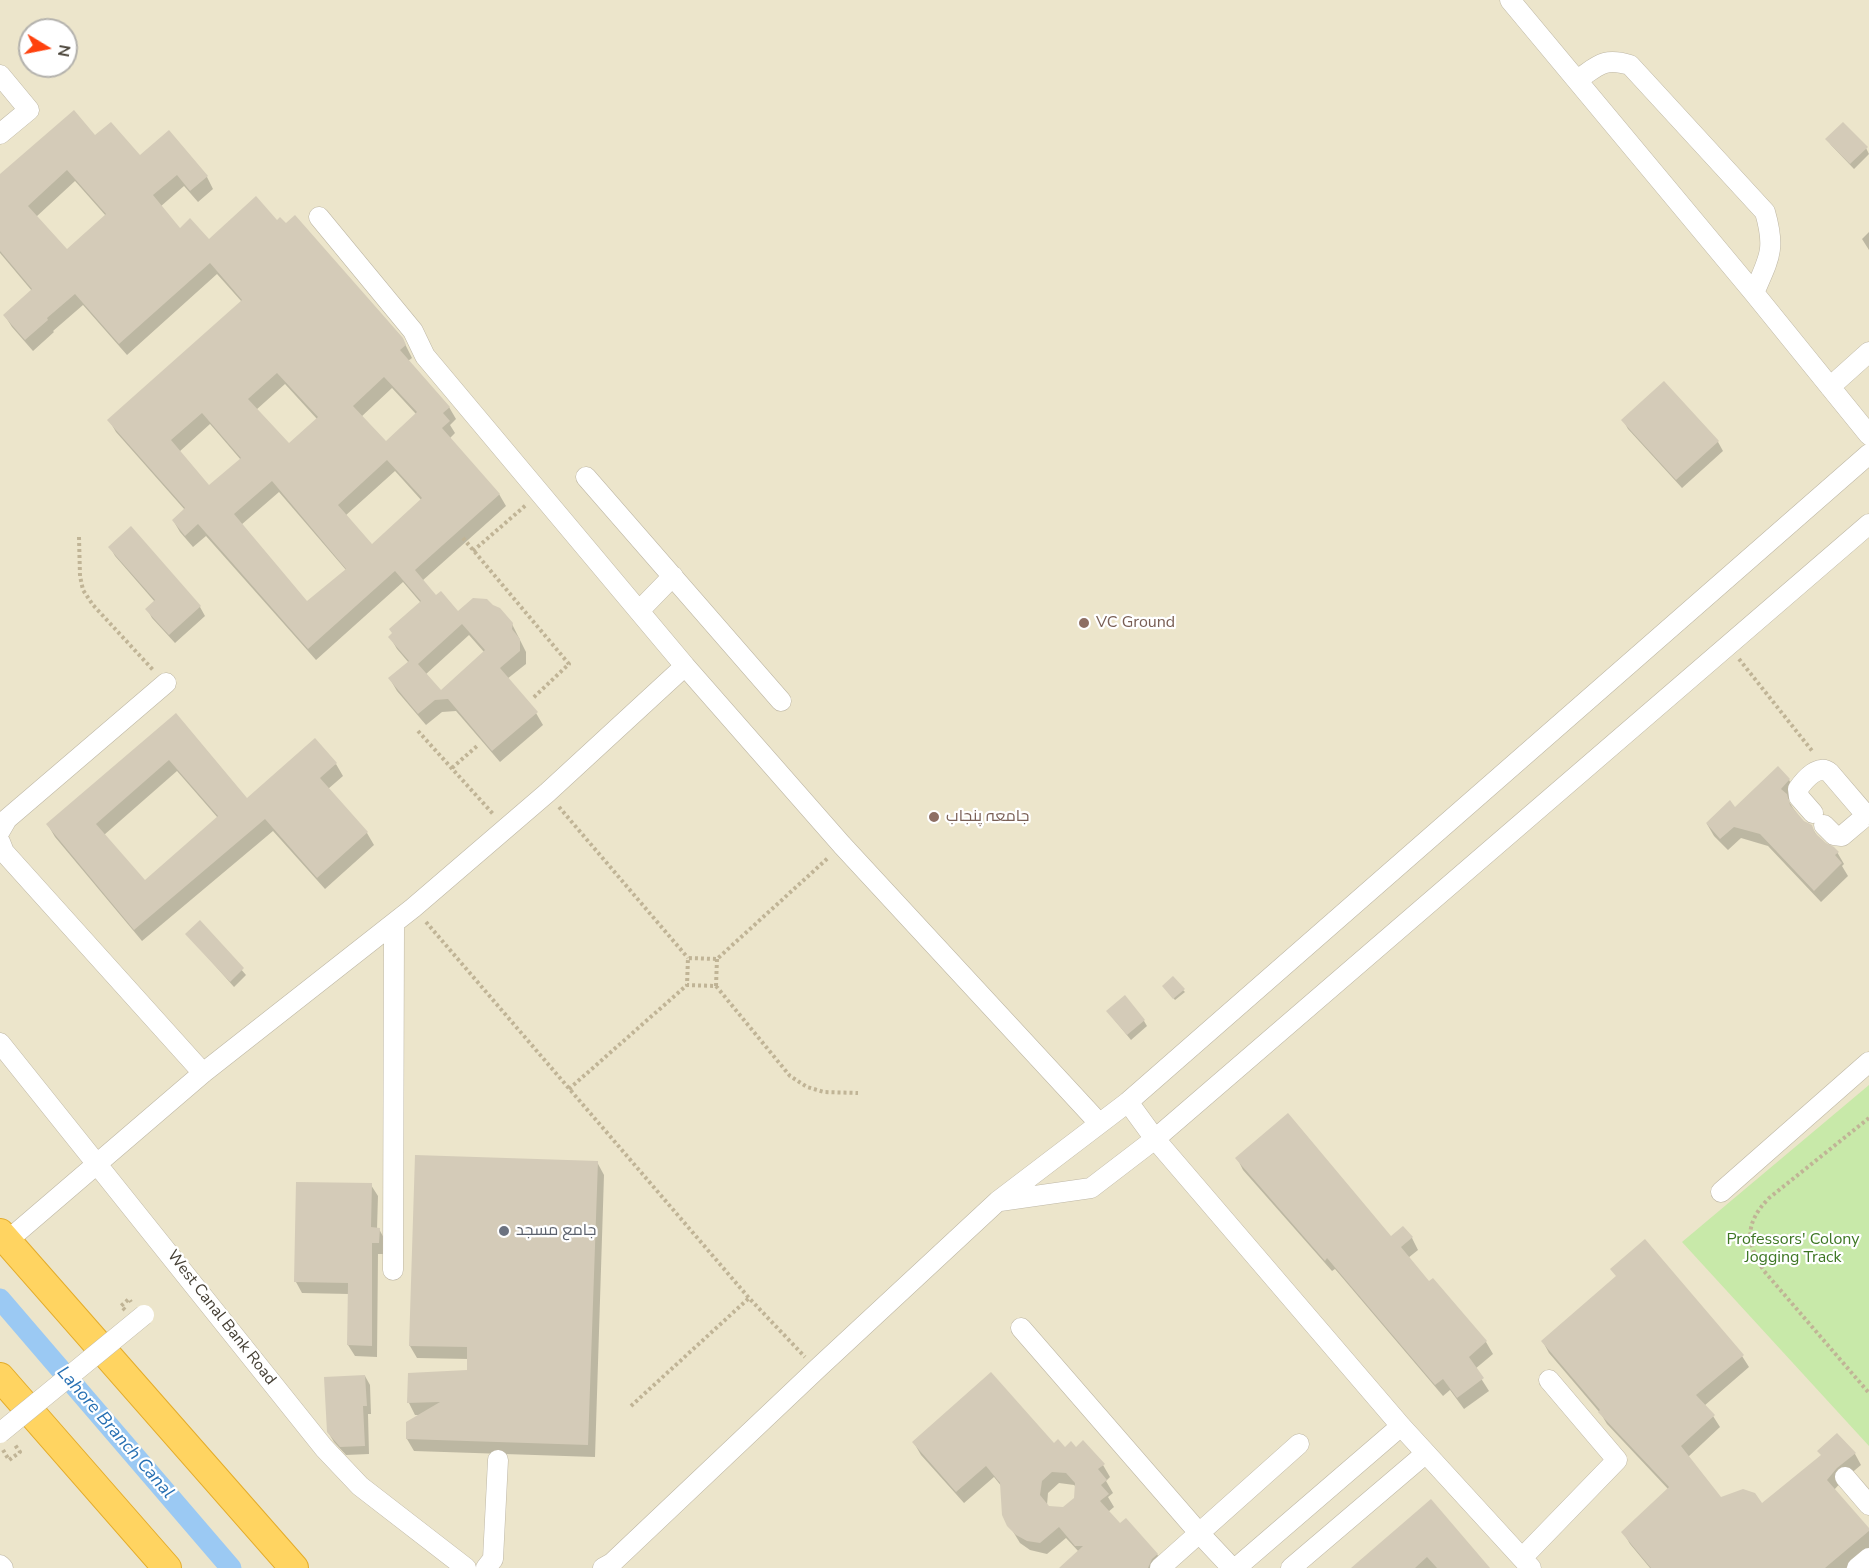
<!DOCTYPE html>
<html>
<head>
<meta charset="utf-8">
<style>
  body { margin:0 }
  #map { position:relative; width:1869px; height:1568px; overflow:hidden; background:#f2eee3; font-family:"Nunito Sans",sans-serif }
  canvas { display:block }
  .north { position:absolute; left:18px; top:18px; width:60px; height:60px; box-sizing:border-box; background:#fff; border:2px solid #b4b2ad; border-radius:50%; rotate:100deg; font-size:16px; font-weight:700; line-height:24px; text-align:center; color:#443e33 }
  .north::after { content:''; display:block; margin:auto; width:21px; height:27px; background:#ff410d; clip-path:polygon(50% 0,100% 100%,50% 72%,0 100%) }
</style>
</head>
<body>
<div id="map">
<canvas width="1869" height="1568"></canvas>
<div class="north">N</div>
</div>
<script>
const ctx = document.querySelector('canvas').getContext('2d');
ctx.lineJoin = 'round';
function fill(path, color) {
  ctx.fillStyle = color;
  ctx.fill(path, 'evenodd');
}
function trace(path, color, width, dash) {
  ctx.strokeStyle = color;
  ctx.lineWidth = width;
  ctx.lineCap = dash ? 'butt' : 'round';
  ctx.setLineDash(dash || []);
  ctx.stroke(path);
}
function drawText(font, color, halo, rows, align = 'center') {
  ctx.font = font + ' "Nunito Sans",Cairo,sans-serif';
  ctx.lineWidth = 4.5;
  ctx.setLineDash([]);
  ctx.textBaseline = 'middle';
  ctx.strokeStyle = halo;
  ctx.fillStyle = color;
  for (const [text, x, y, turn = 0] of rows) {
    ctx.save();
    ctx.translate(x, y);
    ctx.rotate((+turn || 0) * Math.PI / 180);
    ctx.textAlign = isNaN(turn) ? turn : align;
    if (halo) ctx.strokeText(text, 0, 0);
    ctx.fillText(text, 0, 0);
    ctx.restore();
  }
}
const education = new Path2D(`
  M 0,0 L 1869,0 L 1869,1568 L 0,1568 ZM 30,30 L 66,30 L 66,66 L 30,66 Z`);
const green = new Path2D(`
  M 1869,1085 L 1869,1446 L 1682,1242 Z`);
const shadow = new Path2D(`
  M 95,137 L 139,157 L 207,177 L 213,189 L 198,202 L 184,186 L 160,207 L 180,230 L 208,241 L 277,222 L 402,338 L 412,358 L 408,361 L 449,407 L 456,419 L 450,425 L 455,433 L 449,439 L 499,494 L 506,506 L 422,581 L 436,597 L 458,613 L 512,624 L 526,652 L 526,664 L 507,679 L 536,713 L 543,725 L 500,762 L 456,711 L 442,712 L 426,725 L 397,691 L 390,679 L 409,663 L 397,649 L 390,637 L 421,603 L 403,582 L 316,660 L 206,536 L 193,547 L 180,532 L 173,520 L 185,510 L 116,432 L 109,420 L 242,302 L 217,274 L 127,355 L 83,305 L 53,331 L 54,332 L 33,351 L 12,327 L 5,316 L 32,291 L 0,253 L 0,175 ZM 75,181 L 106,216 L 67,251 L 36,217 ZM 285,384 L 317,419 L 289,446 L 256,410 ZM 392,388 L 416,414 L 386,443 L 361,417 ZM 210,424 L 241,460 L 209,487 L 179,452 ZM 395,471 L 422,501 L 372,546 L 345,516 ZM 279,492 L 346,570 L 307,603 L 241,525 ZM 469,635 L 484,652 L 441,692 L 425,675 Z
  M 1827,139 L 1866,148 L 1869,154 L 1854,169 L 1831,145 Z
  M 1869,232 L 1869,250 L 1862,239 Z
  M 1623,420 L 1718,442 L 1723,451 L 1682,488 L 1628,429 Z
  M 131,528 L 200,607 L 205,616 L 175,643 L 152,618 L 147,609 L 155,602 L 115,556 L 110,547 Z
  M 176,716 L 247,800 L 336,764 L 343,776 L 328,789 L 367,833 L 374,845 L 325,889 L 273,831 L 142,941 L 55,837 L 48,825 ZM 177,771 L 218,818 L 145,882 L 104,835 Z
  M 1778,768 L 1789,780 L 1796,792 L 1788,800 L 1793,808 L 1804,823 L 1811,826 L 1819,839 L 1837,852 L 1844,864 L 1842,866 L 1848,876 L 1821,902 L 1768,846 L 1741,838 L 1728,850 L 1714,836 L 1707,824 L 1735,809 Z
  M 200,922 L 246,975 L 234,987 L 187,934 Z
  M 1165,988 L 1183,990 L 1185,992 L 1175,1000 Z
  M 1112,1017 L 1144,1021 L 1147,1026 L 1131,1040 Z
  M 417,1157 L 597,1162 L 604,1175 L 595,1457 L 414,1451 L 407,1439 L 421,1415 L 415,1415 L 409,1403 L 409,1374 L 469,1372 L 469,1359 L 417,1358 L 410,1346 Z
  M 1237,1158 L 1391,1238 L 1412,1238 L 1418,1250 L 1408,1258 L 1429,1283 L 1433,1280 L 1486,1342 L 1493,1354 L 1475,1369 L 1489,1391 L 1464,1409 L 1450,1390 L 1443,1396 L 1335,1269 L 1332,1271 L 1243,1170 Z
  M 297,1183 L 371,1185 L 378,1196 L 377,1229 L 379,1229 L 385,1240 L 385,1254 L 378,1254 L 377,1357 L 355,1356 L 348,1345 L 349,1294 L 302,1293 L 296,1282 Z
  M 1612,1269 L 1742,1356 L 1749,1367 L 1704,1406 L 1713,1416 L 1720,1427 L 1688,1457 L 1721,1499 L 1762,1505 L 1822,1456 L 1819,1451 L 1855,1454 L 1861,1465 L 1843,1480 L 1834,1490 L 1869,1530 L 1869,1548 L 1846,1568 L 1650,1568 L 1630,1544 L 1623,1532 L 1669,1490 L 1607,1424 L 1601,1414 L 1549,1353 L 1543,1342 L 1617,1277 Z
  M 365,1376 L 370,1385 L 371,1414 L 368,1414 L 369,1454 L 346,1455 L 334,1442 L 328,1432 Z
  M 914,1443 L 1054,1445 L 1065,1449 L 1076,1449 L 1103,1465 L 1110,1477 L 1106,1481 L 1113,1493 L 1108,1497 L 1114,1507 L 1108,1512 L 1120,1525 L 1157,1554 L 1164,1567 L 1163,1568 L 1061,1568 L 1079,1552 L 1066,1538 L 1047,1554 L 1030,1550 L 1020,1543 L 1006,1520 L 1002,1487 L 994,1477 L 964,1503 L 921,1455 ZM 1059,1483 L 1074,1485 L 1076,1487 L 1076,1498 L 1064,1508 L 1049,1507 L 1047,1505 L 1048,1493 Z
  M 1430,1501 L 1488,1568 L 1353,1568 Z`);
const canal = new Path2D(`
  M 0,1299 L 231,1568`);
const building = new Path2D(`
  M 74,110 L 95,135 L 111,122 L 140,155 L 169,130 L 208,176 L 190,191 L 177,175 L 153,195 L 180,228 L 190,218 L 209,239 L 256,196 L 277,220 L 280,217 L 286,223 L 295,215 L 403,338 L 406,345 L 400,350 L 450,407 L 443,413 L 450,421 L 442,428 L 500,494 L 415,570 L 436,595 L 441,591 L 458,611 L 473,598 L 487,599 L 493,605 L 500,608 L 513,623 L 512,629 L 520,639 L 520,651 L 500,668 L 538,712 L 492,751 L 448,699 L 435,700 L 418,714 L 388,678 L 409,661 L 388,637 L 392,633 L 389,629 L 421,601 L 395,571 L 308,649 L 198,524 L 185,536 L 172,520 L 185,508 L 107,420 L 242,300 L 210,263 L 119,344 L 75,294 L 47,318 L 48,320 L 25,340 L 3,315 L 32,289 L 0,251 L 0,174 ZM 67,170 L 106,214 L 67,249 L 28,206 ZM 277,373 L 318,417 L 289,443 L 248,399 ZM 384,377 L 417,412 L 386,441 L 353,406 ZM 202,413 L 241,458 L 209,485 L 171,440 ZM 387,460 L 422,498 L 372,544 L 338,505 ZM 272,481 L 346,569 L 307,601 L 234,514 ZM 462,624 L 485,650 L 441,690 L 418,664 Z
  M 1843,122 L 1868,147 L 1850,164 L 1825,139 Z
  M 1664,381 L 1719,441 L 1676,480 L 1621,420 Z
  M 131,526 L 201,606 L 169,635 L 145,609 L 155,600 L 108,547 Z
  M 176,713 L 247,798 L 315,738 L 337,763 L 320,778 L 368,832 L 317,878 L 265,819 L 134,930 L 46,824 ZM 169,760 L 218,816 L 145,880 L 96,824 Z
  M 1778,766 L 1790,779 L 1781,789 L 1787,794 L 1790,805 L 1804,821 L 1812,825 L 1815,833 L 1826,843 L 1834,847 L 1839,852 L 1835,855 L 1842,863 L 1814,891 L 1760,834 L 1734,827 L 1720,839 L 1706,823 L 1730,800 L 1735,807 Z
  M 200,920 L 244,968 L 230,982 L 185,934 Z
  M 1173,976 L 1185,989 L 1173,999 L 1162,986 Z
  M 1125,995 L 1145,1020 L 1127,1035 L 1106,1011 Z
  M 1288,1113 L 1391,1236 L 1403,1226 L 1413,1237 L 1401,1247 L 1429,1281 L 1433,1278 L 1487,1341 L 1469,1357 L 1484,1378 L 1457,1398 L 1443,1379 L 1435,1385 L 1327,1258 L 1325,1261 L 1235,1158 Z
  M 415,1155 L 598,1161 L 588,1445 L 406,1439 L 406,1422 L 440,1402 L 407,1403 L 408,1373 L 467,1370 L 467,1347 L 409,1346 Z
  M 296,1182 L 372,1183 L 371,1227 L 380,1228 L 379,1243 L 372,1243 L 372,1346 L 347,1345 L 348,1283 L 294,1282 Z
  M 1645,1239 L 1744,1355 L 1696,1395 L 1715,1415 L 1681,1446 L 1721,1497 L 1743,1489 L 1755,1493 L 1762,1503 L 1821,1455 L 1817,1451 L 1837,1433 L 1856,1453 L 1837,1468 L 1827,1480 L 1869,1528 L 1869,1531 L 1825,1568 L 1651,1568 L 1621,1532 L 1669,1487 L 1598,1412 L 1600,1410 L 1541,1341 L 1616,1276 L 1610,1269 Z
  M 991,1372 L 1054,1443 L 1058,1439 L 1065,1447 L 1071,1441 L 1076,1447 L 1083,1440 L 1105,1464 L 1098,1469 L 1107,1480 L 1101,1485 L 1109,1494 L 1100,1501 L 1120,1523 L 1126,1518 L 1158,1554 L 1152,1559 L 1148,1568 L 1059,1568 L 1083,1546 L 1075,1546 L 1059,1527 L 1040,1543 L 1027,1541 L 1016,1535 L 1007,1526 L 1002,1515 L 1000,1483 L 986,1466 L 956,1492 L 912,1442 ZM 1052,1472 L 1066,1473 L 1075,1483 L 1074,1498 L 1063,1507 L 1049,1506 L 1040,1495 L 1042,1481 Z
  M 365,1375 L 367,1406 L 363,1406 L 365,1446 L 340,1447 L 327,1432 L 324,1377 Z
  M 1431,1499 L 1490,1568 L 1437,1568 L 1427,1557 L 1415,1568 L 1351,1568 Z`);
const path = new Path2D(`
  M 79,537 L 80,576 L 83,590 L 93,605 L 154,671
  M 463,538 L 569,664 L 532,699
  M 473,551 L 526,505
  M 1739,659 L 1813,752
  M 418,731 L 494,815
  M 452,768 L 477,746
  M 559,807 L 688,958
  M 426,922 L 749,1298 L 805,1357
  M 717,959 L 716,986 L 687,985 L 688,958 L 717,959 L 828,858
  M 716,986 L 790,1076 L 807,1087 L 824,1092 L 858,1093
  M 569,1089 L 687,985
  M 1869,1118 L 1769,1198 C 1744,1224 1746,1242 1764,1271 L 1869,1393
  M 125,1310 L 121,1306 L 129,1299 L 131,1302
  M 631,1406 L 749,1298
  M 3,1450 L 9,1460 L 20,1452 L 15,1445`);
const minor = new Path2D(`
  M 1510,0 L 1754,293 L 1869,435
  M 0,75 L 29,110 L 0,134
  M 1577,80 C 1598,66 1603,57 1630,65 L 1765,212 C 1776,250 1769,258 1754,293
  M 319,217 L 413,331 L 425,356 L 685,666 L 842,845 L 1099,1123
  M 1830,387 L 1869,352
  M 586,477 L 781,701
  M 639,611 L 673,576
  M 1813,813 L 1799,797 L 1798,789 C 1805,779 1819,763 1830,773 L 1866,815
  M 1824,825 L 1834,835 L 1842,836 L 1869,813
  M 0,831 L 7,819 L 166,683
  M 0,842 L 4,852 L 203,1073
  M 0,1043 L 324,1448 L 360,1486 L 466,1568
  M 1128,1102 L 1155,1139 L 1401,1426 L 1531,1568
  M 1721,1192 L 1869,1062
  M 1000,1201 L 1091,1188 L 1155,1139 L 1869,524
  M 7,1241 L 203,1073 L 413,908 L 547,793 L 685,666
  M 393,1270 L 394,924
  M 1021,1328 L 1200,1534 L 1232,1568
  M 1845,1477 L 1869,1505
  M 1522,1558 L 1617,1460 L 1549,1380
  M 0,1565 L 3,1568
  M 486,1568 L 493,1559 L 498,1460
  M 603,1568 L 612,1563 L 817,1369 L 998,1201 L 1128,1102 L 1869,454
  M 1160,1568 L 1299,1444
  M 1236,1568 L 1401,1426
  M 1291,1568 L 1425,1454
  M 1857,1568 L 1869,1558`);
const highway = new Path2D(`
  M 0,1233 L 294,1568
  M 0,1377 L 167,1568`);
const minorBridge = new Path2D(`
  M 0,1433 L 144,1315`);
const markers = [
  [1084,623,6,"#8d6e63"],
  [934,817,6,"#8d6e63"],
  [504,1231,6,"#6b7280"]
];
const educationNames = [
  ["VC Ground",1096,623],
  ["جامعہ پنجاب",946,817]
];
const worshipNames = [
  ["جامع مسجد",516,1231]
];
const parkNames = [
  ["Professors' Colony",1793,1240],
  ["Jogging Track",1793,1258]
];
const streetNames = [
  ["West Canal Bank Road",221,1318,52]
];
const waterNames = [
  ["Lahore Branch Canal",115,1433,49]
];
fill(education, '#ece5cb');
fill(green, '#c8e9a9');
fill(shadow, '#0003');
trace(canal, '#9bc9f3', 21);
fill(building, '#d4cbb8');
trace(minor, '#beb7a5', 21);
trace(highway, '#e3ac2b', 30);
trace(path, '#c0b496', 4, [3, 3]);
trace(minor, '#fff', 20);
trace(highway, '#ffd461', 28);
trace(minorBridge, '#beb7a5', 21, []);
trace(minorBridge, '#fff', 20);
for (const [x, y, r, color] of markers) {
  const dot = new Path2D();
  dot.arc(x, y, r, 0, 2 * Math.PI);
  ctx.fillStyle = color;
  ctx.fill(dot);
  trace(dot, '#fff', 2);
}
drawText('16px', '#785e54', '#fff', educationNames, 'left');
drawText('16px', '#5b616d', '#fff', worshipNames, 'left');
drawText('16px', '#3e7724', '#fff', parkNames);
drawText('16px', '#443e33', '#fff', streetNames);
drawText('italic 18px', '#2870b3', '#fff', waterNames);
</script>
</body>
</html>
